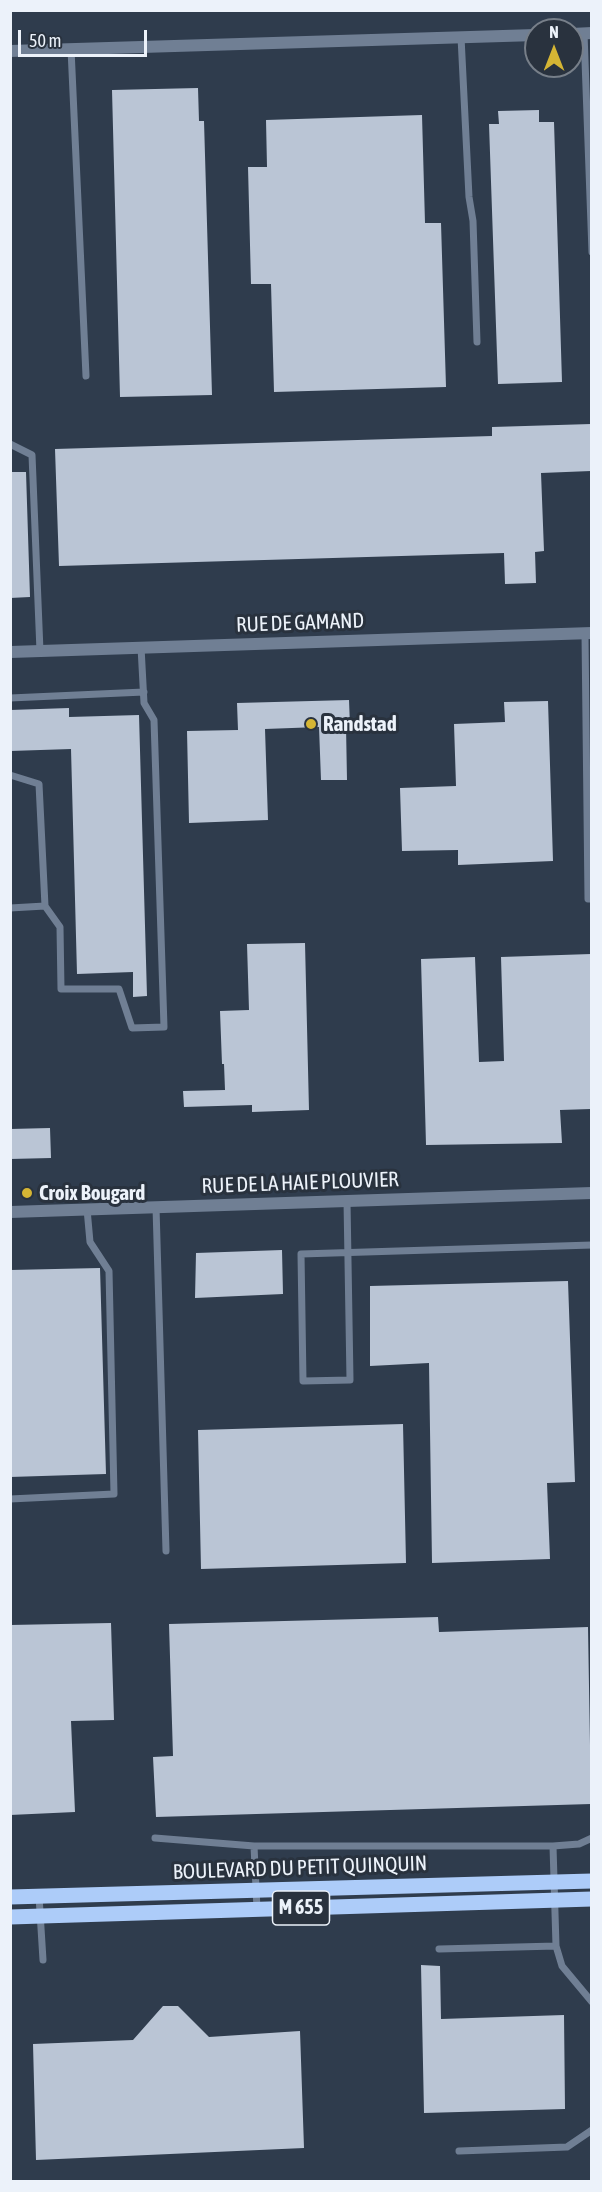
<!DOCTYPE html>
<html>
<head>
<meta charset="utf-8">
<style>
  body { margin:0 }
  #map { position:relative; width:602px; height:2192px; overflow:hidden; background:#29323e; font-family:"Asap Condensed",sans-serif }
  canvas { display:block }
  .frame { position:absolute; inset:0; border:12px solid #ecf2fa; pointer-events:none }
  .north { position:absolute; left:524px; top:18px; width:60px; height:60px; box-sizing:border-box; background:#29323e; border:2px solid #777f89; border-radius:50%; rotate:0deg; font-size:16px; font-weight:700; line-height:24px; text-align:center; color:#ecf2fa }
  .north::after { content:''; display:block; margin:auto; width:21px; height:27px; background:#d5b534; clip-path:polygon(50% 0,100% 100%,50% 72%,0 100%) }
  .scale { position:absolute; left:18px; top:30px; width:129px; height:27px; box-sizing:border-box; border:3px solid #ecf2fa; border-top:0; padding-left:8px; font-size:18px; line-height:21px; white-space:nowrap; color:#ecf2fa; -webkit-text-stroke:4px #29323e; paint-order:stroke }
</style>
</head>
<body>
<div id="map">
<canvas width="602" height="2192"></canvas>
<div class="frame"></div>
<div class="north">N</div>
<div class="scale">50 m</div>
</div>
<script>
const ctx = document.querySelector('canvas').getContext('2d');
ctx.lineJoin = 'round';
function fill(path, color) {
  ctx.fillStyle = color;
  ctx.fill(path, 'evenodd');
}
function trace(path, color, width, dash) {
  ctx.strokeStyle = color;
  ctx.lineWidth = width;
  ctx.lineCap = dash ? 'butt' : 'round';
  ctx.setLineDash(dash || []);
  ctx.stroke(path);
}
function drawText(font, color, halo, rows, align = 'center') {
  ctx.font = font + ' "Asap Condensed",sans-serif';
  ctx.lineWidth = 6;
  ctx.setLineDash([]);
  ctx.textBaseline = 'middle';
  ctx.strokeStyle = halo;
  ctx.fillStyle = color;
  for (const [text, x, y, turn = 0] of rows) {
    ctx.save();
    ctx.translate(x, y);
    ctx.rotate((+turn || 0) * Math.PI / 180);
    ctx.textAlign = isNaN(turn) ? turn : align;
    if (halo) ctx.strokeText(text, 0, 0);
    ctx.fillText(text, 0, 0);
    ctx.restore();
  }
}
const built = new Path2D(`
  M 11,11 L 591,11 L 591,2181 L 11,2182 ZM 536,30 L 572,30 L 572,66 L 536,66 Z`);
const building = new Path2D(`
  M 198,88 L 199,121 L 204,121 L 212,395 L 120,397 L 112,90 Z
  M 539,110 L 539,122 L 554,122 L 562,382 L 498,384 L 489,124 L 499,124 L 498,111 Z
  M 422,115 L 425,223 L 441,223 L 446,387 L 274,392 L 271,284 L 251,284 L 248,167 L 267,167 L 266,120 Z
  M 591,424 L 591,471 L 541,473 L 544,551 L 535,552 L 536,583 L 505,584 L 504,553 L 59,566 L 55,449 L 492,436 L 492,427 Z
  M 10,472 L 26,472 L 30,597 L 10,598 Z
  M 349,700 L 350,726 L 346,726 L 347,780 L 321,780 L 319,727 L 265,729 L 268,820 L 189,823 L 187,731 L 238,730 L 237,703 Z
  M 548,701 L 553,861 L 458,865 L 458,850 L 402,851 L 400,788 L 456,786 L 454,724 L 505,722 L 504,702 Z
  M 69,708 L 69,717 L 139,715 L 147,996 L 133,997 L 133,972 L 77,974 L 71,749 L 10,751 L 10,710 Z
  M 305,943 L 309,1110 L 252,1112 L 252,1105 L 184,1107 L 183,1091 L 225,1090 L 224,1064 L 222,1064 L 220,1011 L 249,1010 L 247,944 Z
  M 591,954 L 591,1109 L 560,1110 L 562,1143 L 426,1145 L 421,959 L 475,957 L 479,1062 L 504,1061 L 501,957 Z
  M 50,1128 L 51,1158 L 10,1159 L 10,1129 Z
  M 282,1250 L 283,1294 L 195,1298 L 196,1253 Z
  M 100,1268 L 106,1474 L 10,1477 L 10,1270 Z
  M 568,1281 L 575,1482 L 547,1483 L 550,1559 L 432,1563 L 429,1363 L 370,1366 L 370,1286 Z
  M 403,1424 L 406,1563 L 201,1569 L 198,1430 Z
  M 438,1617 L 439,1632 L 588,1627 L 591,1804 L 156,1817 L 153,1757 L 173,1756 L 169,1624 Z
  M 111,1623 L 114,1720 L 71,1721 L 75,1812 L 10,1815 L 10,1625 Z
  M 421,1965 L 440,1966 L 441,2019 L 564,2015 L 565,2109 L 424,2113 Z
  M 163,2006 L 178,2006 L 209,2037 L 300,2031 L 304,2148 L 36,2160 L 33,2044 L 133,2040 Z`);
const lane = new Path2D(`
  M 584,33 L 592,252
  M 461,37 L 469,197 L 473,221 L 477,342
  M 71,49 L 86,376
  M 10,444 L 32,455 L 40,651
  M 585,634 L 588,899 L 592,899
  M 10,698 L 144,692
  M 10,775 L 39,784 L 45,906 L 10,908
  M 45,906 L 60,927 L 61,989 L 119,989 L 132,1028 L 164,1027 L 154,720 L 144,703 L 141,647
  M 347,1201 L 350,1380 L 303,1381 L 301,1254 L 592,1245
  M 156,1207 L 166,1551
  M 10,1499 L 114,1494 L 109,1271 L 90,1242 L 87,1209
  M 155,1838 L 254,1846 L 553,1846 L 579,1844 L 592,1838
  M 254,1846 L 257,1909
  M 553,1846 L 556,1946 L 562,1966 L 592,2002
  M 39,1896 L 43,1960
  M 439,1949 L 556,1946
  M 459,2151 L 567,2147 L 592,2130`);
const street = new Path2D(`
  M 572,34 L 592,33
  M 10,51 L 536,35
  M 10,652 L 592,633
  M 10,1212 L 592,1193`);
const primary = new Path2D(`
  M 10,1897 L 592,1881
  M 10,1917 L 592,1899`);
const markers = [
  [311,724,6,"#d5b534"],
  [27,1193,6,"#d5b534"]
];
const shields = [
  [301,1908,57]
];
const shieldNames = [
  ["M 655",301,1908]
];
const streetNames = [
  ["RUE DE GAMAND",300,623,-2],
  ["RUE DE LA HAIE PLOUVIER",300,1183,-2],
  ["BOULEVARD DU PETIT QUINQUIN",300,1868,-2]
];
const poiNames = [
  ["Randstad",323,724],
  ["Croix Bougard",39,1193]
];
fill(built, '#2f3c4d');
fill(building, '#bac5d5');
trace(lane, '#707f94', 7);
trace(street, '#707f94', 12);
trace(primary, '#adccf9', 15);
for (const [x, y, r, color] of markers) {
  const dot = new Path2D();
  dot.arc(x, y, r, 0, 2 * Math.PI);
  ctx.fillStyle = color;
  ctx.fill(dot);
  trace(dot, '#29323e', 2);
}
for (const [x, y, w] of shields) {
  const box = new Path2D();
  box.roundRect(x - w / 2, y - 17, w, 34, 4.5);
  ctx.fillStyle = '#29323e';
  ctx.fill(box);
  trace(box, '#ecf2fa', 1.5);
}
drawText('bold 20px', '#ecf2fa', null, shieldNames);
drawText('21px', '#ecf2fa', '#29323e', streetNames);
drawText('bold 21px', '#ecf2fa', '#29323e', poiNames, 'left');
</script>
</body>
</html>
